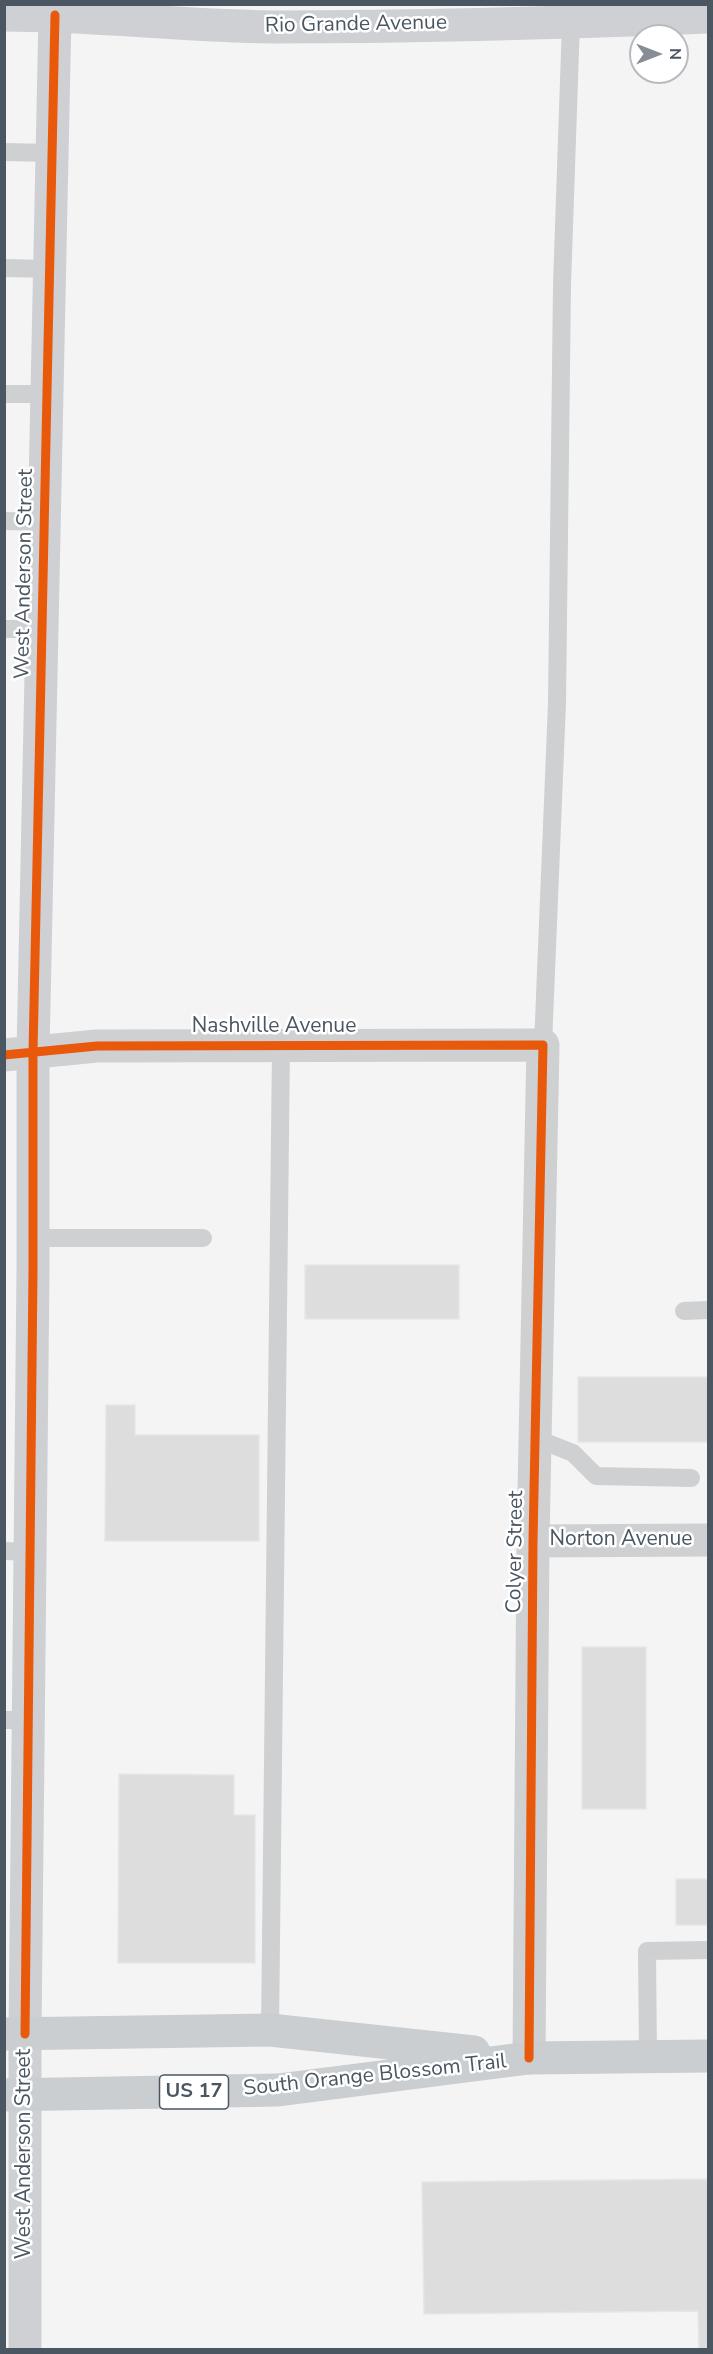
<!DOCTYPE html>
<html>
<head>
<meta charset="utf-8">
<style>
  body { margin:0 }
  #map { position:relative; width:713px; height:2354px; overflow:hidden; background:#f4f4f4; font-family:"Nunito Sans",sans-serif }
  canvas { display:block }
  .frame { position:absolute; inset:0; border:6px solid #4a5661; pointer-events:none }
  .north { position:absolute; left:629px; top:24px; width:60px; height:60px; box-sizing:border-box; background:#fff; border:2px solid #b7bbc0; border-radius:50%; rotate:90deg; font-size:16px; font-weight:700; line-height:24px; text-align:center; color:#4a5661 }
  .north::after { content:''; display:block; margin:auto; width:21px; height:27px; background:#868d94; clip-path:polygon(50% 0,100% 100%,50% 72%,0 100%) }
</style>
</head>
<body>
<div id="map">
<canvas width="713" height="2354"></canvas>
<div class="frame"></div>
<div class="north">N</div>
</div>
<script>
const ctx = document.querySelector('canvas').getContext('2d');
ctx.lineJoin = 'round';
function fill(path, color) {
  ctx.fillStyle = color;
  ctx.fill(path, 'evenodd');
}
function trace(path, color, width, dash) {
  ctx.strokeStyle = color;
  ctx.lineWidth = width;
  ctx.lineCap = dash ? 'butt' : 'round';
  ctx.setLineDash(dash || []);
  ctx.stroke(path);
}
function drawText(font, color, halo, rows, align = 'center') {
  ctx.font = font + ' "Nunito Sans",sans-serif';
  ctx.lineWidth = 5;
  ctx.setLineDash([]);
  ctx.textBaseline = 'middle';
  ctx.strokeStyle = halo;
  ctx.fillStyle = color;
  for (const [text, x, y, turn = 0] of rows) {
    ctx.save();
    ctx.translate(x, y);
    ctx.rotate((+turn || 0) * Math.PI / 180);
    ctx.textAlign = isNaN(turn) ? turn : align;
    if (halo) ctx.strokeText(text, 0, 0);
    ctx.fillText(text, 0, 0);
    ctx.restore();
  }
}
const building = new Path2D(`
  M 305,1265 L 459,1265 L 459,1319 L 305,1319 Z
  M 578,1377 L 708,1377 L 708,1442 L 578,1442 Z
  M 106,1405 L 135,1405 L 135,1435 L 259,1435 L 259,1541 L 105,1541 Z
  M 582,1647 L 646,1647 L 646,1809 L 582,1809 Z
  M 119,1774 L 234,1775 L 234,1815 L 255,1815 L 255,1963 L 118,1963 Z
  M 676,1879 L 708,1879 L 708,1925 L 676,1925 Z
  M 708,2179 L 708,2350 L 699,2350 L 698,2311 L 424,2314 L 422,2182 Z`);
const lane = new Path2D(`
  M 4,152 L 52,153
  M 4,268 L 49,269
  M 4,394 L 46,394
  M 4,521 L 44,522
  M 4,629 L 41,629
  M 543,1045 L 557,703 L 562,285 L 571,22
  M 33,1238 L 203,1238
  M 684,1311 L 708,1310
  M 535,1438 L 573,1453 L 596,1476 L 691,1478
  M 4,1551 L 30,1552
  M 4,1720 L 28,1720
  M 270,2030 L 281,1045
  M 648,2057 L 647,1951 L 708,1950`);
const street = new Path2D(`
  M 4,1055 L 97,1046 L 543,1045 L 533,1541 L 529,2058
  M 533,1541 L 708,1540`);
const secondary = new Path2D(`
  M 4,15 C 94,15 183,26 272,27 C 418,27 563,23 708,17
  M 25,2350 L 25,2034 L 33,1271 L 33,1052 L 55,15`);
const primary = new Path2D(`
  M 4,2034 L 270,2030 L 474,2052
  M 4,2095 L 278,2090 L 529,2058 L 708,2056`);
const cycleway = new Path2D(`
  M 4,1055 L 97,1046 L 543,1045 L 533,1541 L 529,2058
  M 25,2034 L 33,1271 L 33,1052 L 55,15`);
const shields = [
  [194,2092,69]
];
const shieldNames = [
  ["US 17",194,2092]
];
const streetNames = [
  ["Rio Grande Avenue",356,25,-1],
  ["West Anderson Street",25,574,-89],
  ["Nashville Avenue",274,1027],
  ["Norton Avenue",621,1540],
  ["Colyer Street",516,1552,-89],
  ["South Orange Blossom Trail",375,2076,-6],
  ["West Anderson Street",25,2154,-90]
];
fill(building, '#ddddde');
trace(building, '#e5e6e7', 1.5);
trace(lane, '#ced0d2', 18);
trace(street, '#ced0d2', 33);
trace(secondary, '#ced0d4', 33);
trace(primary, '#caced1', 33);
trace(cycleway, '#e8590c', 9);
for (const [x, y, w] of shields) {
  const box = new Path2D();
  box.roundRect(x - w / 2, y - 17, w, 34, 4.5);
  ctx.fillStyle = '#fff';
  ctx.fill(box);
  trace(box, '#4a5661', 1.5);
}
drawText('bold 20px', '#4a5661', null, shieldNames);
drawText('21px', '#4a5661', '#fff', streetNames);
</script>
</body>
</html>
